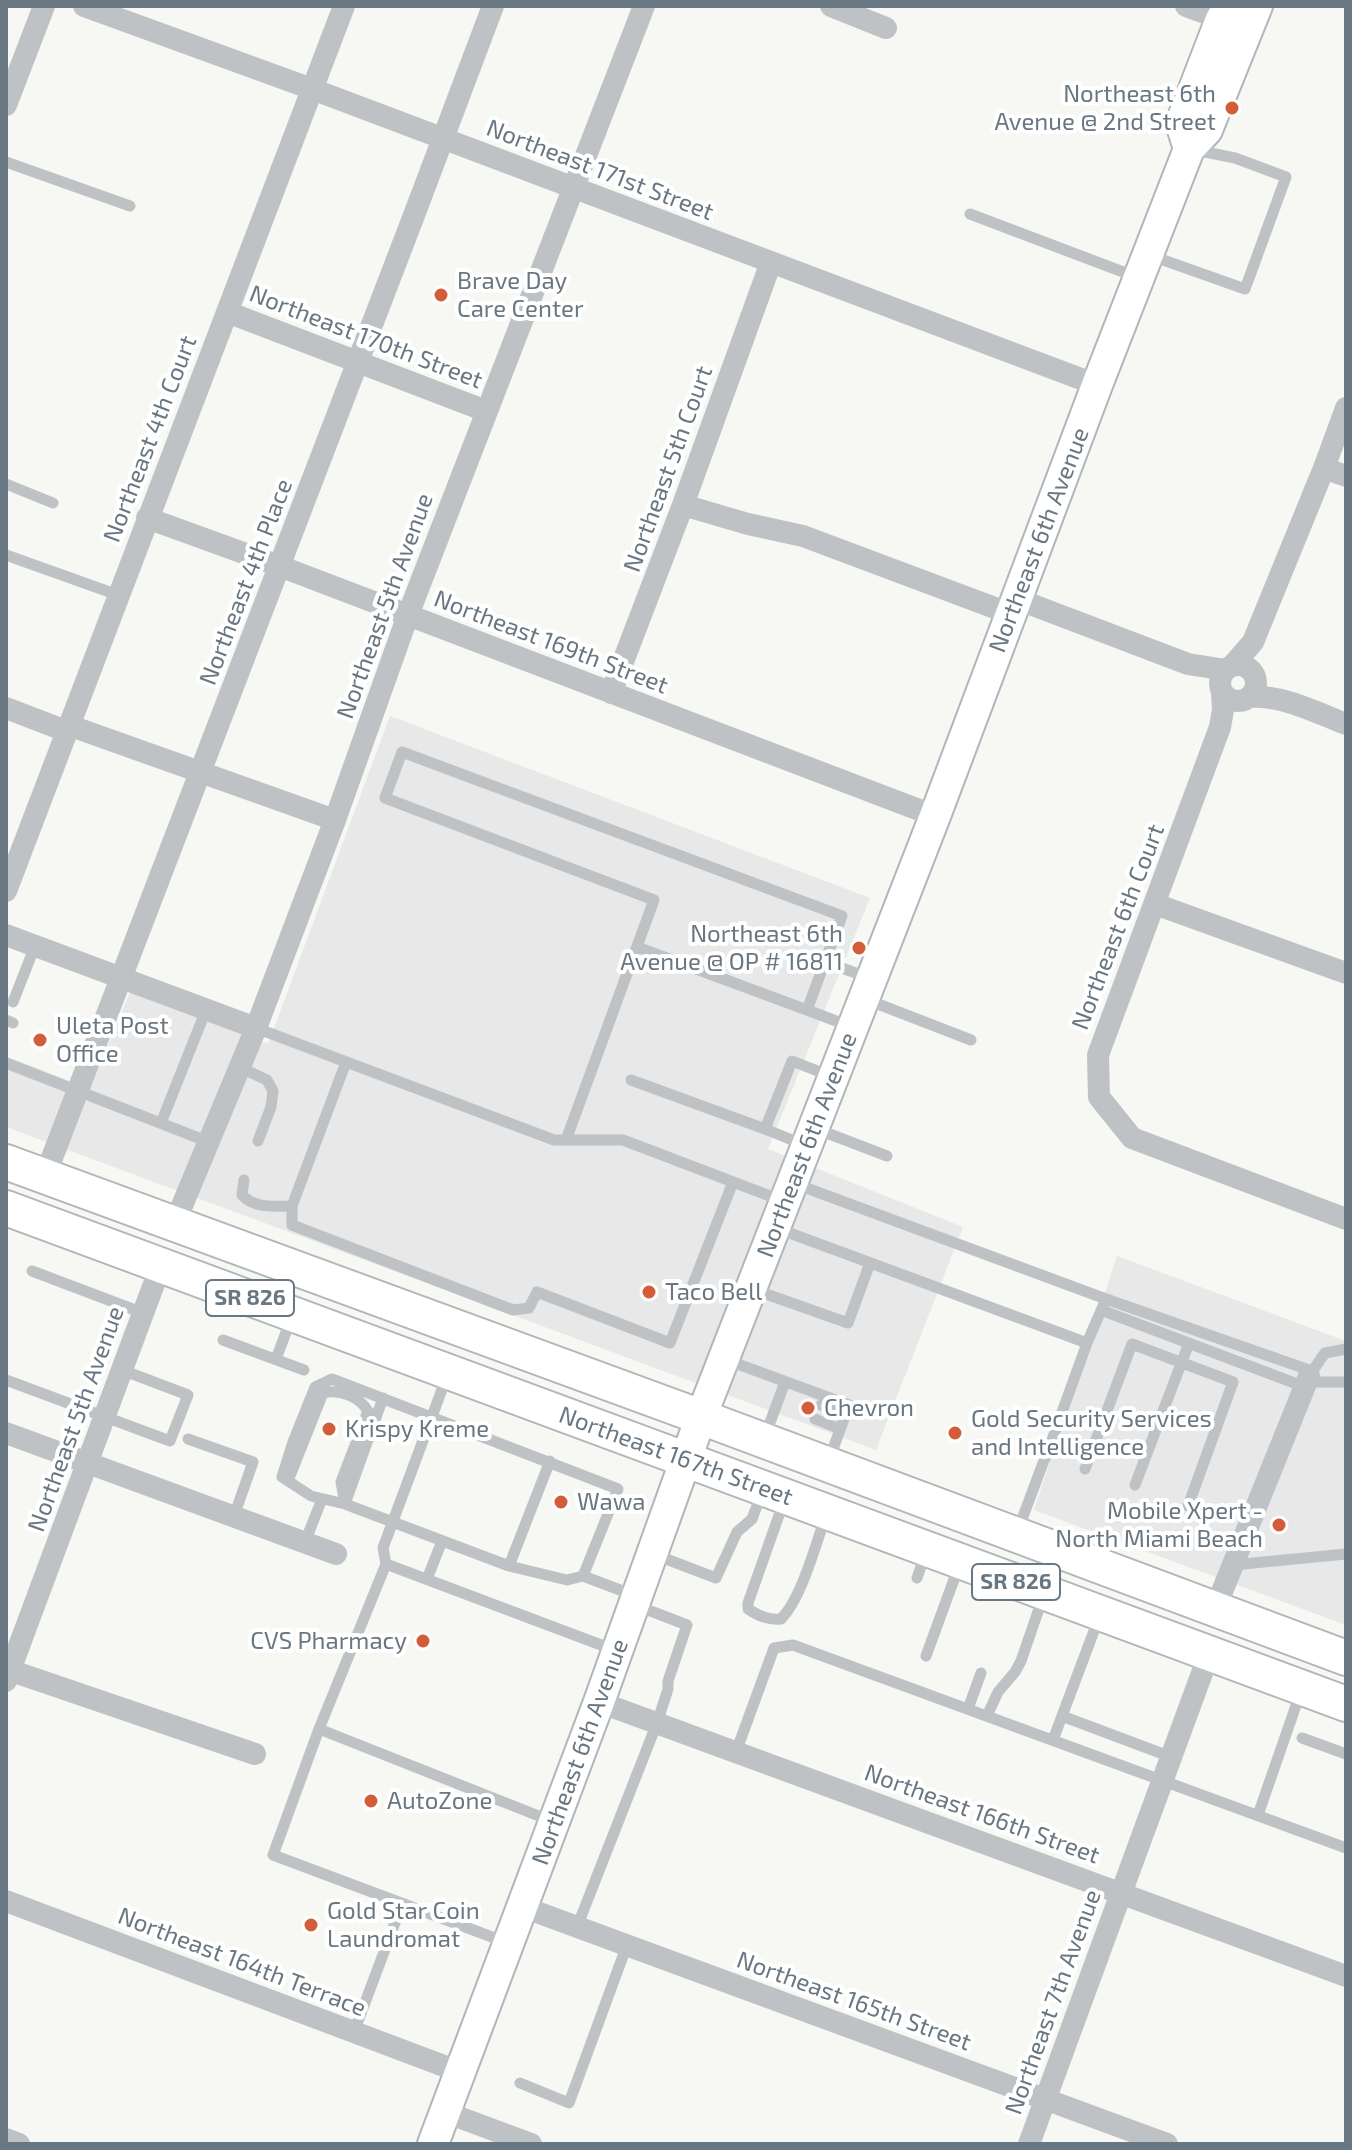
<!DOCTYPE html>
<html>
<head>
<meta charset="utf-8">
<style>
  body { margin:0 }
  #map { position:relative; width:1352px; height:2150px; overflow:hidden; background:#f7f7f4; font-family:"Exo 2",sans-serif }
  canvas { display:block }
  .frame { position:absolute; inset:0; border:8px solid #697782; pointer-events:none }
</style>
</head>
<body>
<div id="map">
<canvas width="1352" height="2150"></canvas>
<div class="frame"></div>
</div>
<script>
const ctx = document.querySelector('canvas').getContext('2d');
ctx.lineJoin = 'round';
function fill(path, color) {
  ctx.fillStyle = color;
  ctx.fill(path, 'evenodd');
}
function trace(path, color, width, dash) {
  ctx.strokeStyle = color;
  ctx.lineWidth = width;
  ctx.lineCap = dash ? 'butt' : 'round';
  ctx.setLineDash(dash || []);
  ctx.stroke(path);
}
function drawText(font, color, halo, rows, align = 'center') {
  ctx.font = font + ' "Exo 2",sans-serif';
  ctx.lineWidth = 8;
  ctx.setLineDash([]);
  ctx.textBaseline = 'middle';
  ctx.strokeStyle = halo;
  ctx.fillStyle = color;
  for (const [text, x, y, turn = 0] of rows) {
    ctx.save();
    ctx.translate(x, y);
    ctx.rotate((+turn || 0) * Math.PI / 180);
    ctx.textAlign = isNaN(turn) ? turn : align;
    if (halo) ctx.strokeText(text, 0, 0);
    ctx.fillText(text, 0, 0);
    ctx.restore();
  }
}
const built = new Path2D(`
  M 390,716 L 870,898 L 768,1149 L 963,1227 L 876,1450 L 6,1127 L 6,1056 L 90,1089 L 130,992 L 268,1044 Z
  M 1117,1256 L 1346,1341 L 1346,1625 L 1034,1510 Z`);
const service = new Path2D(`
  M 6,162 L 130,206
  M 970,214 L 1139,278
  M 1149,255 L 1245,289 L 1286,177 L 1235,158 L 1195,150
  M 6,484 L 53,503
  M 6,555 L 118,595
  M 825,962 L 870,978
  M 865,999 L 971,1040
  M 13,1002 L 35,946
  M 807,1010 L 852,1027
  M 6,1020 L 13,1023
  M 256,1028 L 554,1140 L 623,1140 L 783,1201
  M 346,1062 L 292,1206 L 292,1225 L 513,1310 L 529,1308 L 537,1292 L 670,1343 L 733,1182
  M 6,1063 L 209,1142
  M 239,1067 L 267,1080 L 273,1091 L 271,1107 L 258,1141
  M 631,1080 L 765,1129
  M 161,1123 L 206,1010
  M 814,1128 L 887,1156
  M 566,1140 L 654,900 L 385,798 L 402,752 L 842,916 L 807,1010 L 637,947
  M 807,1146 L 765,1129 L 792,1061 L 833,1077
  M 244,1180 L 242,1195 C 255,1209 274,1206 292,1206
  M 793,1183 L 1106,1299 L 1312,1371
  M 776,1228 L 1087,1343 L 1106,1299
  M 32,1271 L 143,1313
  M 752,1289 L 848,1323 L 870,1263
  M 1101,1310 L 1305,1387
  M 223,1340 L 304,1370
  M 276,1359 L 291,1319
  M 724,1359 L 849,1405 L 829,1460
  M 447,1376 L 383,1548 L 386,1564 L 319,1729 L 273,1855 L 508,1943
  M 1309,1376 L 1325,1353 L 1346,1349
  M 6,1380 L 170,1441 L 188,1395 L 122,1370
  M 1307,1382 L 1346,1382
  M 821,1405 L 846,1414
  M 815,1419 L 840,1429
  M 765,1436 L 785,1382
  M 188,1439 L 253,1462 L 234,1516
  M 1045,1459 L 1087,1343
  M 1085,1469 L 1132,1344 L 1233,1382 L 1188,1506
  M 288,1481 L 323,1393 C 339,1389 359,1396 368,1411 L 341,1482 L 345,1504
  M 1135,1485 L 1189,1343
  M 784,1501 L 748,1603 L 748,1609 C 759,1616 768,1620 781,1619 C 802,1598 815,1545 826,1516
  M 345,1504 L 383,1398
  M 1018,1530 L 1043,1463
  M 305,1542 L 322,1499
  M 653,1554 L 716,1578 L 737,1532 L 752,1519 L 762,1492
  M 386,1564 L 617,1651
  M 1233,1565 L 1346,1554
  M 509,1566 L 550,1461
  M 583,1576 L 618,1489 L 332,1379 L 315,1387 L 293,1442 L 282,1477 L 311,1496 L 345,1504 L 509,1566 L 567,1580 L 583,1576 L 636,1596
  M 917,1578 L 926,1552
  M 427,1579 L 442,1541
  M 926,1656 L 960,1563
  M 968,1709 L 981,1673
  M 987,1716 L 998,1692 L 1015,1672 L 1021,1661 L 1043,1597
  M 1062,1716 L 1100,1615
  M 319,1729 L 554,1822
  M 1302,1738 L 1346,1754
  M 1053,1740 L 1062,1716 L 1171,1757
  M 736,1752 L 774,1648 L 793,1645 L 1346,1848
  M 1258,1815 L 1301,1691
  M 577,1927 L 657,1723 L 668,1689 L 668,1681 L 687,1625 L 635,1605
  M 354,2032 L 402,1904
  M 520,2083 L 569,2103 L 627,1945`);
const minor = new Path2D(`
  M 84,6 L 312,89 L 1097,385
  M 831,6 L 886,28
  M 1186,6 L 1221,19
  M 6,105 L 44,6
  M 227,312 L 486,411
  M 1324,468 L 1346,476
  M 683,505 L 748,524 L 803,536 L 1011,614
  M 147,518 L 282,567 L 935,816
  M 1017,599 L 1188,664 L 1226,670
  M1220 683a18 18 0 1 1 36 0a18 18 0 1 1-36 0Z
  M 1232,666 L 1253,642 L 1324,468 L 1346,408
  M 611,693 L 683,505 L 771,262
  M 1222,693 L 1223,710 L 1220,727 L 1098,1055 L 1099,1097 L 1132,1138 L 1346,1219
  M 1249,697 C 1283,695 1315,712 1346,724
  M 6,708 L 66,731
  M 68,725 L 335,820
  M 6,891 L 344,6
  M 1155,904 L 1346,973
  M 6,935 L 256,1028
  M 45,1176 C 196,787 346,397 493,6
  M 174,1225 L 256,1028 L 335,820 L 408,615 L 644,6
  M 6,1433 L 336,1554
  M 1215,1609 L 1309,1376
  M 6,1669 L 255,1754
  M 6,1681 L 161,1265
  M 599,1702 L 1346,1976
  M 6,1901 L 460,2072
  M 523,1907 L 1167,2144
  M 445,2112 L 531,2144
  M 6,2139 L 19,2144
  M 1029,2144 L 1209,1654`);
const secondary = new Path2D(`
  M 1189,149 L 1181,123 L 1221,19 L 1229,6
  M 433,2144 L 599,1702 L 701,1417 L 935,816 L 1097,385 L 1189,149 L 1207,130 L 1257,6`);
const primary = new Path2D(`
  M 6,1162 L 701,1417 L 1346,1658
  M 6,1208 L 1346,1704`);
const markers = [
  [1232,108,8,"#d35d38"],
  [441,295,8,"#d35d38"],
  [859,948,8,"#d35d38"],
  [40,1040,8,"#d35d38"],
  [649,1292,8,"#d35d38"],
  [808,1408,8,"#d35d38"],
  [329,1429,8,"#d35d38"],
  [955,1433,8,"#d35d38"],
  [561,1502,8,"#d35d38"],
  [1279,1525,8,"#d35d38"],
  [423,1641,8,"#d35d38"],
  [371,1801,8,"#d35d38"],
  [311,1925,8,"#d35d38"]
];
const shields = [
  [250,1298,88],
  [1016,1582,88]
];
const shieldNames = [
  ["SR 826",250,1298],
  ["SR 826",1016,1582]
];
const poiNames = [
  ["Northeast 6th",1216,94,"right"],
  ["Avenue @ 2nd Street",1216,122,"right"],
  ["Brave Day",457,281],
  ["Care Center",457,309],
  ["Northeast 6th",843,934,"right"],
  ["Avenue @ OP # 16811",843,962,"right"],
  ["Uleta Post",56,1026],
  ["Office",56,1054],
  ["Taco Bell",665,1292],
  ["Chevron",824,1408],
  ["Gold Security Services",971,1419],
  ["and Intelligence",971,1447],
  ["Krispy Kreme",345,1429],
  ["Wawa",577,1502],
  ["Mobile Xpert -",1263,1511,"right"],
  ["North Miami Beach",1263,1539,"right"],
  ["CVS Pharmacy",407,1641,"right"],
  ["AutoZone",387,1801],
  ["Gold Star Coin",327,1911],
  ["Laundromat",327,1939]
];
const streetNames = [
  ["Northeast 171st Street",600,170,21],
  ["Northeast 170th Street",366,337,21],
  ["Northeast 4th Court",150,439,-69],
  ["Northeast 5th Court",668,469,-70],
  ["Northeast 6th Avenue",1039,540,-69],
  ["Northeast 4th Place",246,582,-69],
  ["Northeast 5th Avenue",385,606,-70],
  ["Northeast 169th Street",551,642,21],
  ["Northeast 6th Court",1118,927,-69],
  ["Northeast 6th Avenue",807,1145,-69],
  ["Northeast 5th Avenue",76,1419,-70],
  ["Northeast 167th Street",676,1456,20],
  ["Northeast 6th Avenue",580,1752,-70],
  ["Northeast 166th Street",982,1814,20],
  ["Northeast 164th Terrace",242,1962,21],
  ["Northeast 165th Street",854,2001,20],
  ["Northeast 7th Avenue",1053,2002,-70]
];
fill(built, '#e7e8e7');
trace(secondary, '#b1b6ba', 34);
trace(primary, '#b2b6b9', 38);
trace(service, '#bec2c5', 11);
trace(minor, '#bec2c5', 22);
trace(secondary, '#fff', 30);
trace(primary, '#fff', 34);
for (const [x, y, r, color] of markers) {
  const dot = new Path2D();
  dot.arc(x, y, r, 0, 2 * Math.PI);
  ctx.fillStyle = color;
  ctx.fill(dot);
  trace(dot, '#fff', 3);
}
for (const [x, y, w] of shields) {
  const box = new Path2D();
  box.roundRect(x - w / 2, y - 18, w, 36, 6);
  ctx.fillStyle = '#fff';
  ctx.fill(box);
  trace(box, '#697782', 2);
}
drawText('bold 22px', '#697782', null, shieldNames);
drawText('24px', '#697782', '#fff', poiNames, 'left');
drawText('24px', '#697782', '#fff', streetNames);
</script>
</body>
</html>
